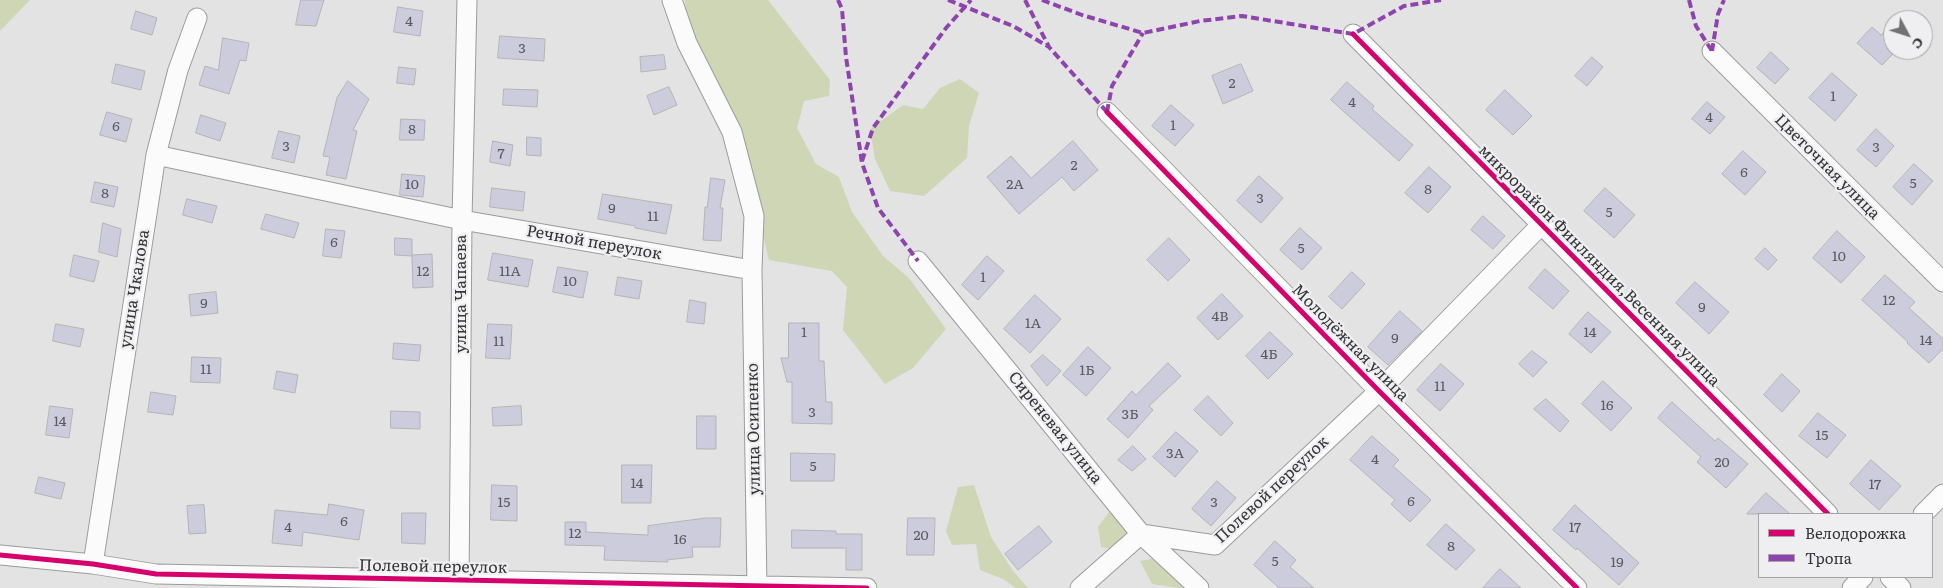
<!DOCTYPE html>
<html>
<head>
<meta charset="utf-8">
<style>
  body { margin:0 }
  #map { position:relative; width:1943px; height:588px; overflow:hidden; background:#e3e3e4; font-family:Literata,serif }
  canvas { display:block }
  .legend { position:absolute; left:1758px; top:513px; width:175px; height:65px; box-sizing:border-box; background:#efeff2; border:1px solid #a4a4a7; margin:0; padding:6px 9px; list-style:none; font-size:15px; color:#343436 }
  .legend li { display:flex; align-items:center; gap:10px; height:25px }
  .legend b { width:25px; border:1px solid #a4a4a7 }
  .north { position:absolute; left:1883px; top:10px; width:50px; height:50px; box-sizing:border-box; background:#efeff2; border:1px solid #a4a4a7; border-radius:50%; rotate:130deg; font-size:14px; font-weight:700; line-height:20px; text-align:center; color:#343436 }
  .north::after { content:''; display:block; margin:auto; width:18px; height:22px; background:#717173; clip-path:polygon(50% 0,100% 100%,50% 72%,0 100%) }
</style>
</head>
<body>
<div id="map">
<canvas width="1943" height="588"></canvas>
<ul class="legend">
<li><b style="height:6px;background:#d6006c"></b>Велодорожка</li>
<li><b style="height:6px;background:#8e44ad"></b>Тропа</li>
</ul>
<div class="north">С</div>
</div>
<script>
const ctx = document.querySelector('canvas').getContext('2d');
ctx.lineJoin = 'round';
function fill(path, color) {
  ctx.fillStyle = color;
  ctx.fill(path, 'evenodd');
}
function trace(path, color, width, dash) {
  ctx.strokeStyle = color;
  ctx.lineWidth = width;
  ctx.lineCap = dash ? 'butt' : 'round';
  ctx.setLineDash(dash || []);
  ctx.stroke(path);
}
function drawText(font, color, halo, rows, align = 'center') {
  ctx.font = font + ' Literata,serif';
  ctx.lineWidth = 4.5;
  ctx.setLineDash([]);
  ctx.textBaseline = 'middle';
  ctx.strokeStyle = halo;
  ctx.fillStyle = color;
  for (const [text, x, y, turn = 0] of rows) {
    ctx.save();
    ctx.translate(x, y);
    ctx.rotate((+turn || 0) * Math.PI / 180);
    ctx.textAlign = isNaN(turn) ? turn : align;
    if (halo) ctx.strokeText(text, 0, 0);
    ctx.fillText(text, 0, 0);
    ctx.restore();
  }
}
const green = new Path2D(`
  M 0,0 L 30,0 L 0,31 Z
  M 685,0 L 768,0 L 830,80 L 829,96 L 804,101 L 797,128 L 816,164 L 839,177 L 852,212 L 883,256 L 909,278 L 946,329 L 913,368 L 885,384 L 843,330 L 847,287 L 832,271 L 769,260 L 750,183 L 686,24 Z
  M 960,79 L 979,93 L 969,126 L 967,158 L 924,196 L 890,191 L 875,159 L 870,129 L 903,105 L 923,109 L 940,88 Z
  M 974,485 L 991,537 L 1013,571 L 1028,588 L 1016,588 L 1003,579 L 980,570 L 976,544 L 952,545 L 946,531 L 958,487 Z
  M 1109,512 L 1120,515 L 1132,532 L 1118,550 L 1101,547 L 1098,527 Z
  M 1156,558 L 1197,588 L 1178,588 L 1152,584 L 1140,561 Z`);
const building = new Path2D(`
  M 301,0 L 324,0 L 316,26 L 296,25 Z
  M 398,7 L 423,11 L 420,36 L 394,32 Z
  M 136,11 L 157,18 L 152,35 L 131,29 Z
  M 1893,21 L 1893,54 L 1882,65 L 1857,43 L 1872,27 L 1881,35 Z
  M 500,36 L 545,39 L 544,61 L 498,58 Z
  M 223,38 L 249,43 L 246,61 L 240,60 L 229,94 L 199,85 L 205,66 L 218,70 Z
  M 1771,52 L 1789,69 L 1775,84 L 1757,68 Z
  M 664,55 L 666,69 L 641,72 L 640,57 Z
  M 1592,57 L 1603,67 L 1587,86 L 1575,76 Z
  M 116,64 L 145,71 L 141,90 L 112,83 Z
  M 1241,64 L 1253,91 L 1223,104 L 1212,76 Z
  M 399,67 L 416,69 L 414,85 L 397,83 Z
  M 1832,73 L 1857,95 L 1835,121 L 1809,98 Z
  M 348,81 L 369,99 L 353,130 L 357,131 L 346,179 L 326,175 L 330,157 L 323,156 L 337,98 Z
  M 1347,82 L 1374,106 L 1372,109 L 1413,145 L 1399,161 L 1331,100 Z
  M 669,87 L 677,105 L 654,115 L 647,96 Z
  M 504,89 L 538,90 L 537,107 L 503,105 Z
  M 1505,90 L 1532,116 L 1513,135 L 1486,110 Z
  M 1707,102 L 1725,117 L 1710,134 L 1692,119 Z
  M 1171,105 L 1194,125 L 1175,146 L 1152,126 Z
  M 107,112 L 132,119 L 126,142 L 100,135 Z
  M 201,115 L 226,123 L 220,141 L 196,133 Z
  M 401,119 L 425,120 L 424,140 L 400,140 Z
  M 1876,129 L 1894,146 L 1876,167 L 1857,150 Z
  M 279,131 L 300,136 L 294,163 L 272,158 Z
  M 527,137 L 541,138 L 541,156 L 527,155 Z
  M 493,141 L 513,145 L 510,166 L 490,162 Z
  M 1073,141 L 1098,170 L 1074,191 L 1062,177 L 1019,214 L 987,177 L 1011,156 L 1031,178 Z
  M 1743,151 L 1766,172 L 1745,195 L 1722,174 Z
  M 1914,164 L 1933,181 L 1912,205 L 1893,187 Z
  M 1429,167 L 1451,187 L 1428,213 L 1405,193 Z
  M 402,174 L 425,176 L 423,197 L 400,195 Z
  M 1259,176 L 1283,198 L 1261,223 L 1237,201 Z
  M 711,178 L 725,180 L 720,208 L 723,208 L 721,241 L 703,240 L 705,207 L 707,207 Z
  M 95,182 L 118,187 L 114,207 L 91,202 Z
  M 492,188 L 525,192 L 523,211 L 490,207 Z
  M 1605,188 L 1635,215 L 1614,238 L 1584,211 Z
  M 603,194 L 672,205 L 666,234 L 635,228 L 635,226 L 598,219 Z
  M 187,199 L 217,206 L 212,223 L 183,215 Z
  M 266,214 L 299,223 L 294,238 L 261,229 Z
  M 1483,216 L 1505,236 L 1493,249 L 1471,230 Z
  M 103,223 L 121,229 L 117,257 L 99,252 Z
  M 1300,228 L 1322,248 L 1302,270 L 1280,250 Z
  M 326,229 L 345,231 L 341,258 L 323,256 Z
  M 1837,231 L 1865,257 L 1841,283 L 1813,258 Z
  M 395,238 L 412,239 L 412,255 L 432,254 L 433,287 L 413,288 L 412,256 L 395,255 Z
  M 1169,238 L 1190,260 L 1168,281 L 1147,260 Z
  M 1765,248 L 1777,260 L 1768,270 L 1755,259 Z
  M 493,253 L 533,260 L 528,287 L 488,280 Z
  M 74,255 L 99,261 L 94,282 L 70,276 Z
  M 987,256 L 1004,271 L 978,300 L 962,285 Z
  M 558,267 L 588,272 L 583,298 L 553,292 Z
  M 1545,269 L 1569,291 L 1553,309 L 1529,288 Z
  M 1352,272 L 1365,284 L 1342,309 L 1329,297 Z
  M 1885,275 L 1915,302 L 1909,308 L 1943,339 L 1943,349 L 1929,363 L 1907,343 L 1908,342 L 1862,300 Z
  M 618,277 L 642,281 L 639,299 L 615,295 Z
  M 1695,282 L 1729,312 L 1709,334 L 1676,303 Z
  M 216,292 L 218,313 L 191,316 L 189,295 Z
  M 1222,294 L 1243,316 L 1218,340 L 1197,318 Z
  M 1035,295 L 1061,319 L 1030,353 L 1004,329 Z
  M 690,300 L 706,303 L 704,324 L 687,322 Z
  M 1400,311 L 1422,331 L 1388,365 L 1368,347 Z
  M 1588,312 L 1611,332 L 1591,353 L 1569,334 Z
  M 789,323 L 819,323 L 819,361 L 824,361 L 826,402 L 832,402 L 832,424 L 792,423 L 792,382 L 787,382 L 781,358 L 788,358 Z
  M 56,324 L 84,329 L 80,347 L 53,341 Z
  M 488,324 L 512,325 L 510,359 L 486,358 Z
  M 1270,332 L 1293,354 L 1268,379 L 1246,356 Z
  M 394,343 L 421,345 L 419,361 L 393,359 Z
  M 1088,347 L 1111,368 L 1086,396 L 1063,375 Z
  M 1532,351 L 1547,362 L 1533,377 L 1519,364 Z
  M 1043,355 L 1061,371 L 1047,386 L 1031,366 Z
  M 192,357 L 221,358 L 220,383 L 191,382 Z
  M 1168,363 L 1181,376 L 1149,406 L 1153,410 L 1128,438 L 1107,419 L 1132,391 L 1136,395 Z
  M 1441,364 L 1464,384 L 1440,411 L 1417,390 Z
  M 277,371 L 298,375 L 295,393 L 274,389 Z
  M 1782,374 L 1800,391 L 1782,412 L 1764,395 Z
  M 1603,381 L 1632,408 L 1611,431 L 1582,404 Z
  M 151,392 L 176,396 L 173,415 L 148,412 Z
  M 1208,396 L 1233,423 L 1221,436 L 1194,410 Z
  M 1546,399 L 1569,421 L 1560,432 L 1534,409 Z
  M 1672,402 L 1715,441 L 1718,438 L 1748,464 L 1726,488 L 1697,462 L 1701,457 L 1658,418 Z
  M 50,406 L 73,409 L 69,438 L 46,435 Z
  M 521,406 L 522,425 L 493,426 L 492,408 Z
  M 391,411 L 420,412 L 420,429 L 391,428 Z
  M 1818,413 L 1846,435 L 1827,458 L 1799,436 Z
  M 697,416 L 716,416 L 716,449 L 697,449 Z
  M 1176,432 L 1198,451 L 1175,477 L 1153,457 Z
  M 1372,436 L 1399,460 L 1393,466 L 1431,500 L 1410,522 L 1391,504 L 1395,500 L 1350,460 Z
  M 1133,446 L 1146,459 L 1132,471 L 1118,460 Z
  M 791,453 L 835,454 L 834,481 L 791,481 Z
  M 1871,460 L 1901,486 L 1879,510 L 1850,484 Z
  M 622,465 L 652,465 L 651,503 L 622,503 Z
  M 39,477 L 65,483 L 61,499 L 35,493 Z
  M 1217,481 L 1236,498 L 1211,526 L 1192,509 Z
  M 492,485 L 517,486 L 517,521 L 491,520 Z
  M 1766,493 L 1790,514 L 1747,514 Z
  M 329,504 L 364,510 L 359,540 L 303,532 L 302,546 L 272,543 L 275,510 L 327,515 Z
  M 204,505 L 206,533 L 189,534 L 187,506 Z
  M 1575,505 L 1639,563 L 1619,585 L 1577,548 L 1576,550 L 1553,530 Z
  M 402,513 L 426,513 L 425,544 L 402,543 Z
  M 706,518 L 721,518 L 720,547 L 692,547 L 693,557 L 667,560 L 668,562 L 604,560 L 605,546 L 565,545 L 565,522 L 586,522 L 586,532 L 648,535 L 648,526 Z
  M 908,518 L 935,518 L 934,555 L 907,555 Z
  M 1446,524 L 1475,550 L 1456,570 L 1427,545 Z
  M 1039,526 L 1052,542 L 1018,570 L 1005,554 Z
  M 792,530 L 836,531 L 836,534 L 862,534 L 862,570 L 846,570 L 846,548 L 792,548 Z
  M 1275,541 L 1296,560 L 1290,567 L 1314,588 L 1279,588 L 1254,565 Z
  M 1500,569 L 1521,588 L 1483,588 Z`);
const street = new Path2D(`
  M 672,0 L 687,43 L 732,132 L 754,216 L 752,270 L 757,588
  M 1353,34 L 1828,514
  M 1712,51 L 1943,282
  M 1107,112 L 1379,391 L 1577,588
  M 156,155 L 462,220 L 752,270
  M 918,261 L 1141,534 L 1199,588
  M 1923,514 L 1943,494
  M 0,555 L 93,564 L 156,574 L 867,588
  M 93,564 L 156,155 L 178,70 L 197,18
  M 1890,577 L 1901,588
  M 459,588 L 462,220 L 467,0
  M 1080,588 L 1141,534 L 1215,545 L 1379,391 L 1541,225
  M 1852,588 L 1863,577`);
const quiet = new Path2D(`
  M 838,0 L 842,9 L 846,57 L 862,163 L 878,208 L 918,261
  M 948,0 L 1013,26 L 1049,47
  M 1025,0 L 1049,47 L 1107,112
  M 1042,0 L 1082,15 L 1143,33 L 1200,21 L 1242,16 L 1353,34 L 1404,6 L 1441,0
  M 1689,0 L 1696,26 L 1712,51
  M 1712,51 L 1718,14 L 1724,0
  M 1107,112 L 1112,86 L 1143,33
  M 862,161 L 873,128 L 946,28 L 971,0`);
const cycleway = new Path2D(`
  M 1353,34 L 1828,514
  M 1107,112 L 1379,391 L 1577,588
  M 0,555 L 93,564 L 156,574 L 867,588`);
const numberNames = [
  ["4",409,22],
  ["3",522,49],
  ["2",1232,84],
  ["1",1833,97],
  ["4",1352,103],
  ["4",1709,118],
  ["1",1173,126],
  ["6",116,127],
  ["8",412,130],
  ["3",286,147],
  ["3",1876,148],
  ["7",501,154],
  ["2",1074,166],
  ["6",1744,173],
  ["5",1913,184],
  ["10",412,185],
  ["2А",1015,185],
  ["8",1428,190],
  ["8",105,194],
  ["3",1260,199],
  ["9",612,209],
  ["5",1609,213],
  ["11",653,217],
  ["6",334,243],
  ["5",1301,249],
  ["10",1839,257],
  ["12",423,272],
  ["11А",510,272],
  ["1",983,278],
  ["10",570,282],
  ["12",1889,301],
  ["9",204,304],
  ["9",1702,308],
  ["4В",1220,317],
  ["1А",1033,324],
  ["1",804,333],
  ["14",1590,333],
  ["9",1395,339],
  ["14",1926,341],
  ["11",499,342],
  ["4Б",1269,355],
  ["11",206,370],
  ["1Б",1087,371],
  ["11",1440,387],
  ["16",1607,406],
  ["3",812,413],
  ["3Б",1130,415],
  ["14",60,422],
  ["15",1822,436],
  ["3А",1175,454],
  ["4",1375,460],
  ["20",1722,463],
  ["5",813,467],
  ["14",637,484],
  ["17",1875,485],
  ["6",1411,502],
  ["15",504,503],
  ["3",1214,503],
  ["6",344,522],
  ["4",288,528],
  ["17",1575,528],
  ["12",575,534],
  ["20",921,536],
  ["16",680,540],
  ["8",1451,547],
  ["5",1275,562],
  ["19",1617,563]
];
const streetNames = [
  ["Цветочная улица",1827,167,45],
  ["Речной переулок",594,243,10],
  ["микрорайон Финляндия,Весенняя улица",1599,266,45],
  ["улица Чкалова",135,289,-81],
  ["улица Чапаева",461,294,-90],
  ["Молодёжная улица",1350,343,45],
  ["Сиреневая улица",1055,428,51],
  ["улица Осипенко",754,429,-91],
  ["Полевой переулок",1272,490,-43],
  ["Полевой переулок",433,567,1]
];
fill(green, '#cfd6b5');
fill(building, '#cdccdd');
trace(building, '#b4b4b5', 1);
trace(street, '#9b9b9c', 21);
trace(street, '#fbfbfb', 19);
trace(quiet, '#8e44ad', 4, [8, 4]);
trace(cycleway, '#d6006c', 5);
drawText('14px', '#5a5a60', null, numberNames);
drawText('16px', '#343436', '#efeff2', streetNames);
</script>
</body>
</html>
